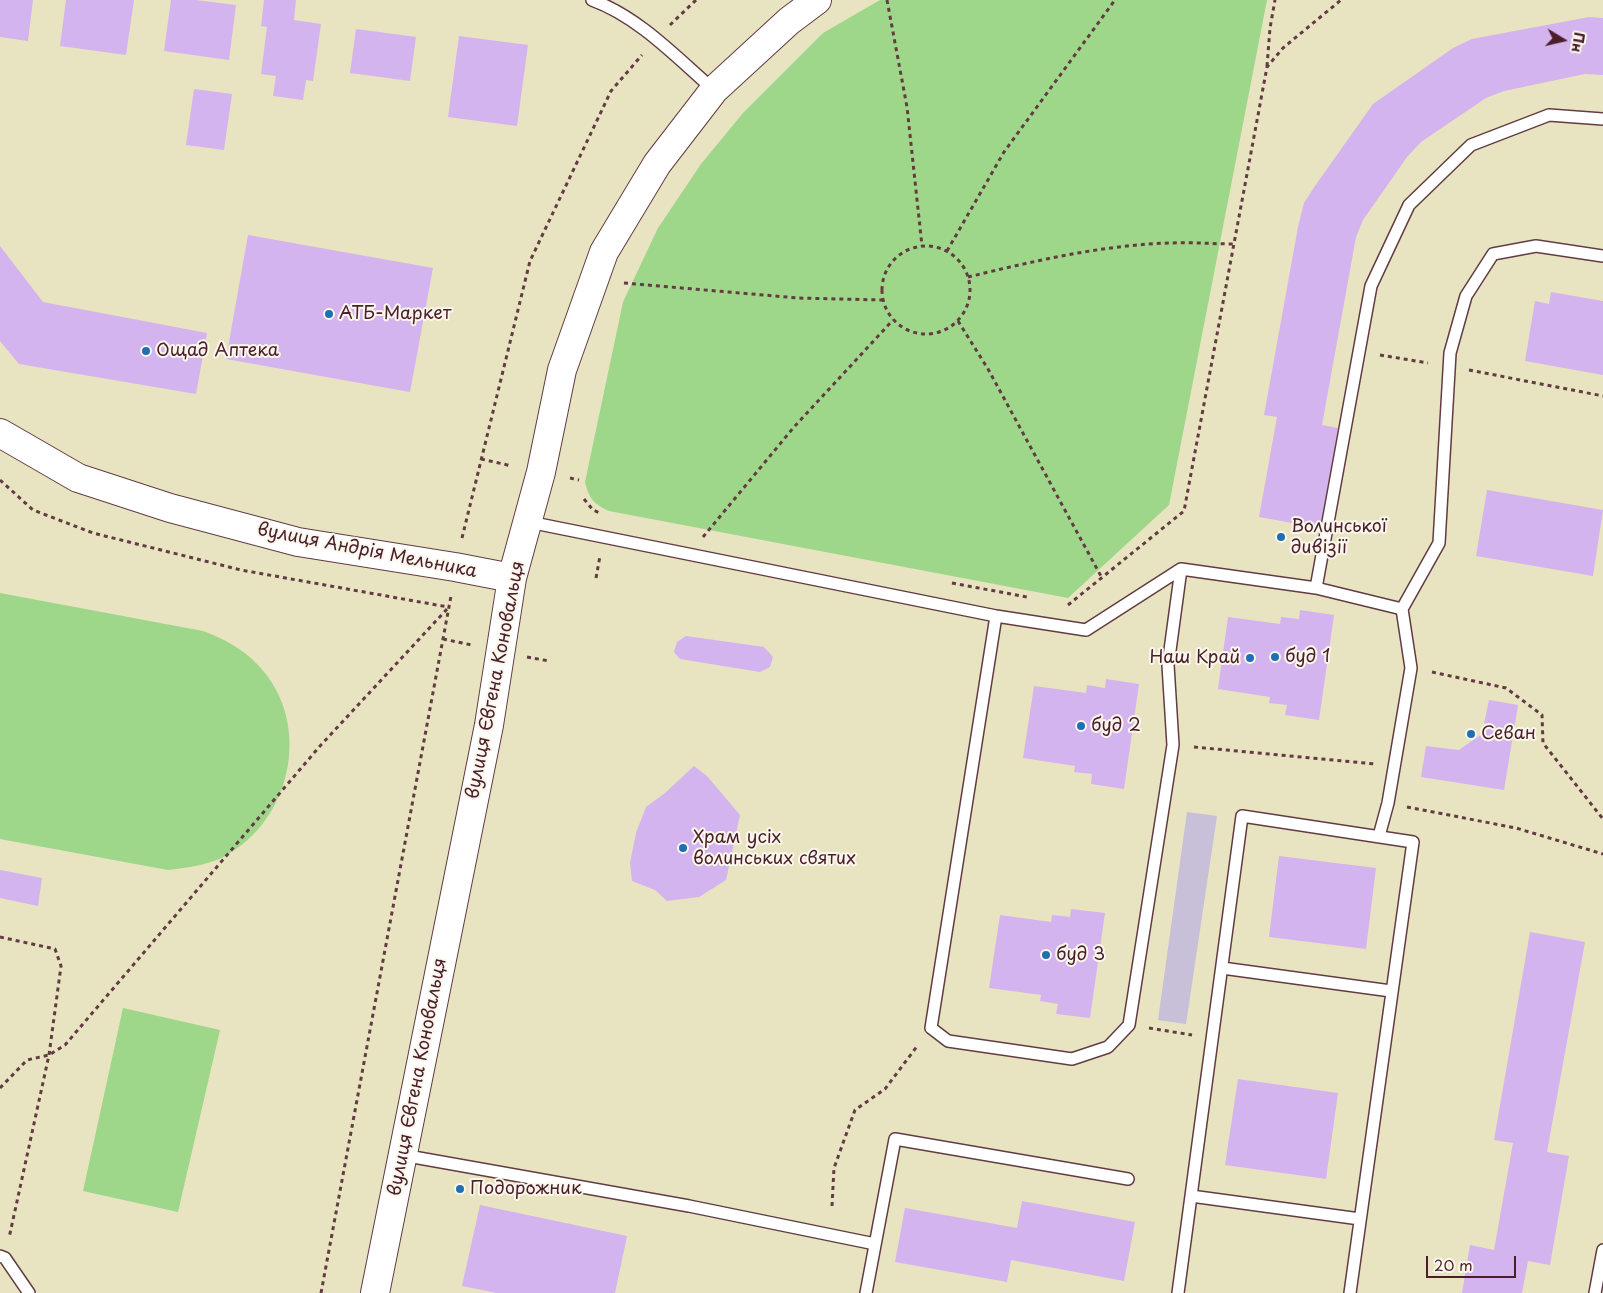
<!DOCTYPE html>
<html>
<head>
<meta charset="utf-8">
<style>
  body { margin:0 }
  #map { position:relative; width:1603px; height:1293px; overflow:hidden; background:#e8e3c1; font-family:"Playpen Sans",sans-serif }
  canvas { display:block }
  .north { position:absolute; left:1538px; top:15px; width:50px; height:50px; -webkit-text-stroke:4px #fbf7ec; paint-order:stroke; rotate:99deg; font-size:14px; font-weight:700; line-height:20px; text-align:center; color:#4a1f2b }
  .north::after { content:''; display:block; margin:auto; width:18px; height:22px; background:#4a1f2b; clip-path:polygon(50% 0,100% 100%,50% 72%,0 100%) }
  .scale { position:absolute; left:1426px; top:1256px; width:90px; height:22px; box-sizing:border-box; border:2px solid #4a1f2b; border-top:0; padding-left:6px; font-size:15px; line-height:18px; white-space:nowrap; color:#4a1f2b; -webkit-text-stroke:4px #fbf7ec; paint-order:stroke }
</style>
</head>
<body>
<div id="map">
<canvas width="1603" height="1293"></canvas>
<div class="north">Пн</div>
<div class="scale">20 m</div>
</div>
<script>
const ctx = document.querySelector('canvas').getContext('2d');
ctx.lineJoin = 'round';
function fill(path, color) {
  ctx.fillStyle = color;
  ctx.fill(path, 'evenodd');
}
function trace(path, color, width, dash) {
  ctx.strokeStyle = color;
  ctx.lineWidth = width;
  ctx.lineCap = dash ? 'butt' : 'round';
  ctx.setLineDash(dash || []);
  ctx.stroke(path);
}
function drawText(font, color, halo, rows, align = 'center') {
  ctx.font = font + ' "Playpen Sans",sans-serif';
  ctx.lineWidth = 4;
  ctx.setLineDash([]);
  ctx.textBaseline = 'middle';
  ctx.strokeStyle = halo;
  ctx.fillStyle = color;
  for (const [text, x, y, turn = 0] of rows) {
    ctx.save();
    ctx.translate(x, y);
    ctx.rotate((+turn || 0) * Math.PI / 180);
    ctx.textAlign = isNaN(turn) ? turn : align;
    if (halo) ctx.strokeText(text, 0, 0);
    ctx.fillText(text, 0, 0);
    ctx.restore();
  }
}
const industrial = new Path2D(`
  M 1187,812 L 1217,816 L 1186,1024 L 1158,1020 Z`);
const green = new Path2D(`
  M 880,0 L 1267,0 L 1169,505 L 1068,598 L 609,511 C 594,504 589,499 585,482 L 623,302 L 658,228 L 701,164 L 743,113 L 823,33 Z
  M 0,593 L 203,631 C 224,639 242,648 258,665 C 315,724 291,827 217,860 C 201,866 185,868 168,870 L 0,839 Z
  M 123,1008 L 220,1030 L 178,1212 L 83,1191 Z`);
const building = new Path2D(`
  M 0,0 L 33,0 L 28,41 L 0,37 Z
  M 66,0 L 134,0 L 126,55 L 60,46 Z
  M 171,0 L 196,0 L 236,5 L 229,60 L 164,51 Z
  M 264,0 L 296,0 L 294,20 L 321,24 L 313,81 L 306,80 L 303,100 L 273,96 L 276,76 L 261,74 L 267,27 L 261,26 Z
  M 1589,17 L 1603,18 L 1603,75 L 1585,74 L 1504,91 L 1486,98 L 1421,142 L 1407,157 L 1363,220 L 1356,237 L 1322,425 L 1338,428 L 1320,528 L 1259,517 L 1277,417 L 1264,415 L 1298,227 L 1304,203 L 1315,186 L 1373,104 L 1453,48 L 1472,39 Z
  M 356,29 L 416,37 L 410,81 L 350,73 Z
  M 459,36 L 528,45 L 517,126 L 448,117 Z
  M 194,89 L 232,94 L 224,150 L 186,145 Z
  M 248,235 L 433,268 L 410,392 L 226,359 Z
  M 0,246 L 43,302 L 207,333 L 196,394 L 19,364 L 0,341 Z
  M 1551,292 L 1603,301 L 1603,375 L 1525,361 L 1535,301 L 1549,304 Z
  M 1487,490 L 1603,510 L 1593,576 L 1476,556 Z
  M 1300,610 L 1334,615 L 1319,720 L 1285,715 L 1287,705 L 1269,703 L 1270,697 L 1218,689 L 1228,617 L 1280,624 L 1281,617 L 1299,619 Z
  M 686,636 L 764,647 L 773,657 L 770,667 L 760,672 L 680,659 L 674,652 L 677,642 Z
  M 1106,679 L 1139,684 L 1124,789 L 1091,784 L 1092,774 L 1074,772 L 1075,766 L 1023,758 L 1034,686 L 1086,693 L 1087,685 L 1105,688 Z
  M 1489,700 L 1518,705 L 1504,790 L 1421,777 L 1426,746 L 1459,750 L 1482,734 Z
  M 694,766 L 707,776 L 740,815 L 726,880 L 699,897 L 667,901 L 655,890 L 632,881 L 630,863 L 636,833 L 646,807 L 665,793 Z
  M 1279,856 L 1376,868 L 1366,949 L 1269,937 Z
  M 0,870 L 42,878 L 38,906 L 0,898 Z
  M 1071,909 L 1105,913 L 1090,1018 L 1056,1014 L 1058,1004 L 1040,1001 L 1041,995 L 989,988 L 1000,915 L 1051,922 L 1052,915 L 1070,917 Z
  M 1530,932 L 1585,942 L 1547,1152 L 1569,1156 L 1550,1265 L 1528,1261 L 1522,1293 L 1462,1293 L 1470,1245 L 1494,1250 L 1513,1143 L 1494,1140 Z
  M 1238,1079 L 1338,1093 L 1326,1179 L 1225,1165 Z
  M 1022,1201 L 1135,1222 L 1124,1281 L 1011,1260 L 1007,1282 L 895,1262 L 905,1208 L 1017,1228 Z
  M 480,1205 L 627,1236 L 615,1293 L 497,1293 L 462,1286 Z`);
const path = new Path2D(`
  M 887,0 L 907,107 L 922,246
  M 670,25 L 696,0
  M 1267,66 L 1270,28 L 1275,0
  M882 290a44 44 0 1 1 88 0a44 44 0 1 1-88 0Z
  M 947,251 L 1004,152 L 1115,0
  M 968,277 C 1034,261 1102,245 1170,243 C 1192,242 1213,244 1235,244
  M 624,283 L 798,298 L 883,300
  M 958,321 L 988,369 L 1102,578
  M 1380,355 L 1428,363
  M 1469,370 L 1603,396
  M 481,459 L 512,466
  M 570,478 L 579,480
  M 0,480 L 33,510 L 93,533 L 241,570 L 448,607
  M 584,499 L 593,510 L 600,513
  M 703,537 L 794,427 L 893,320
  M 462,538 L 530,261 L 611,91 L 642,55
  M 596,578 L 600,556
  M 952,583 L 1027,597
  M 1068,605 L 1184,511 L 1267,67 L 1283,48 L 1341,0
  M 443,639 L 472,645
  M 527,657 L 549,661
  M 1432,672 L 1506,688 L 1542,715 L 1543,743 L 1603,819
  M 1194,747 L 1375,764
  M 1407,807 L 1516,828 L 1603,854
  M 0,937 L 55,949 L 61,966 L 49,1055 L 9,1238
  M 1149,1028 L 1192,1035
  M 0,1088 L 27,1060 L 49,1055 L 65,1045 L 320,746 L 448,608
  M 832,1206 L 834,1168 L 855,1110 L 885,1089 L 918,1045
  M 321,1293 L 451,596`);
const service = new Path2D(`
  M 592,0 C 639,17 677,58 714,90
  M 1603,119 L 1549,115 L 1471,145 L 1409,205 L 1371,286 L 1316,588 L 1402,609 L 1439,543 L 1450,353 L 1466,296 L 1493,254 L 1536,246 L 1603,256
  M 529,522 L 996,616 L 1086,630 L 1181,569 L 1316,588
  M 996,616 L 931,1028 L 948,1041 L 1072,1059 L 1108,1047 L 1129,1025 L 1173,745 L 1168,665 L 1181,569
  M 1379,836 L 1388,803 L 1411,668 L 1402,609
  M 1222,968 L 1391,991
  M 402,1155 L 689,1206 L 875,1244
  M 1191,1196 L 1360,1219
  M 0,1256 L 5,1258 L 29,1293
  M 866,1293 L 895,1139 L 1128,1179
  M 1178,1293 L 1242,816 L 1413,842 L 1350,1293
  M 1595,1293 L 1603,1250`);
const tertiary = new Path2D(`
  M 0,433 L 78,478 L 170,508 L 298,542 L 455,567 L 512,578
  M 375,1293 L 489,725 L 512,578 L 541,472 L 562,370 L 604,252 L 657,164 L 714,90 L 789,21 L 817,0`);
const markers = [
  [329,314,5,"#1f6fb2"],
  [146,351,5,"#1f6fb2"],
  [1281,537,5,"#1f6fb2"],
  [1275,657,5,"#1f6fb2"],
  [1250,658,5,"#1f6fb2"],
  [1081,726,5,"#1f6fb2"],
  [1471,734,5,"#1f6fb2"],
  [683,848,5,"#1f6fb2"],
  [1046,955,5,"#1f6fb2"],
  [460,1189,5,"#1f6fb2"]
];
const poiNames = [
  ["АТБ-Маркет",339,314],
  ["Ощад Аптека",156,351],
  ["Волинської",1291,527],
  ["дивізії",1291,548],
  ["буд 1",1285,657],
  ["Наш Край",1240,658,"right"],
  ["буд 2",1091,726],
  ["Севан",1481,734],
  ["Храм усіх",693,838],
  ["волинських святих",693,859],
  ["буд 3",1056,955],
  ["Подорожник",470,1189]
];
const streetNames = [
  ["вулиця Андрія Мельника",367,551,11],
  ["вулиця Євгена Коновальця",496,680,-79],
  ["вулиця Євгена Коновальця",418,1077,-79]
];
fill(industrial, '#c8bfd8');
fill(green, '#9ed78a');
fill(building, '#d3b4ef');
trace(service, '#623c42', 14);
trace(tertiary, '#623c42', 30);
trace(path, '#623c42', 3, [4, 4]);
trace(service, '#fff', 11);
trace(tertiary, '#fff', 28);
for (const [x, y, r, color] of markers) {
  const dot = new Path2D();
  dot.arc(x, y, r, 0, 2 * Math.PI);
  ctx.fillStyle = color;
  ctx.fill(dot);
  trace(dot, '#fbf7ec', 2);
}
drawText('18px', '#4a1f2b', '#fbf7ec', poiNames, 'left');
drawText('18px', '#4a1f2b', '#fbf7ec', streetNames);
</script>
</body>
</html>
